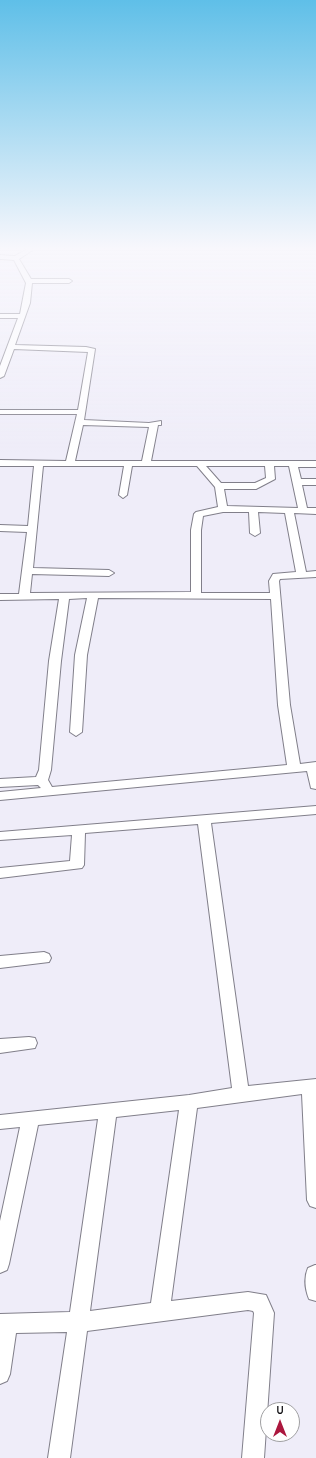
<!DOCTYPE html>
<html>
<head>
<meta charset="utf-8">
<style>
  body { margin:0 }
  #map { position:relative; width:316px; height:1458px; overflow:hidden; background:#efedf9; font-family:Karla,sans-serif }
  canvas { display:block }
  .north { position:absolute; left:260px; top:1402px; width:40px; height:40px; box-sizing:border-box; background:#fff; border:1px solid #9f9fa1; border-radius:50%; rotate:0deg; font-size:11px; font-weight:700; line-height:16px; text-align:center; color:#100f13 }
  .north::after { content:''; display:block; margin:auto; width:14px; height:18px; background:#ac173e; clip-path:polygon(50% 0,100% 100%,50% 72%,0 100%) }
</style>
</head>
<body>
<div id="map">
<canvas width="316" height="1458"></canvas>
<div class="north">U</div>
</div>
<script>
const ctx = document.querySelector('canvas').getContext('2d');
ctx.lineJoin = 'round';
function trace(path, color, width, dash) {
  ctx.strokeStyle = color;
  ctx.lineWidth = width;
  ctx.lineCap = dash ? 'butt' : 'round';
  ctx.setLineDash(dash || []);
  ctx.stroke(path);
}
function fill(path, color) {
  ctx.fillStyle = color;
  ctx.fill(path, 'evenodd');
}
const minor = new Path2D(`
  M 29,248 L 36,248 L 19,259 L 31,279 L 69,279 L 72,281 L 69,283 L 32,283 L 30,303 L 15,345 L 86,347 L 95,349 L 84,420 L 149,423 L 161,421 L 161,425 L 158,425 L 151,461 L 316,461 L 316,467 L 298,467 L 301,479 L 316,479 L 316,485 L 302,485 L 307,508 L 316,508 L 316,514 L 294,513 L 306,572 L 316,571 L 316,577 L 280,579 L 279,581 L 290,705 L 300,764 L 316,762 L 316,789 L 311,788 L 307,771 L 0,800 L 0,792 L 41,788 L 38,785 L 0,787 L 0,779 L 36,777 L 39,770 L 49,661 L 59,599 L 0,600 L 0,594 L 19,594 L 27,532 L 0,531 L 0,525 L 28,526 L 34,466 L 0,466 L 0,460 L 66,461 L 77,414 L 0,414 L 0,410 L 78,410 L 88,352 L 14,349 L 4,376 L 0,378 L 0,366 L 18,318 L 0,318 L 0,314 L 20,314 L 26,283 L 14,260 L 0,259 L 0,255 L 15,256 ZM 83,425 L 149,427 L 142,461 L 75,461 ZM 43,466 L 124,466 L 119,495 L 123,498 L 127,495 L 132,466 L 197,466 L 215,487 L 218,507 L 196,512 L 194,514 L 191,530 L 191,592 L 30,593 L 32,574 L 109,576 L 114,573 L 109,570 L 33,568 ZM 206,466 L 265,466 L 266,478 L 255,483 L 221,483 ZM 274,466 L 289,466 L 298,508 L 227,506 L 224,489 L 256,489 L 275,479 ZM 223,512 L 249,512 L 250,533 L 255,536 L 260,533 L 258,512 L 285,513 L 296,572 L 273,574 L 269,581 L 270,593 L 201,593 L 201,530 L 203,516 ZM 87,598 L 75,655 L 70,732 L 76,736 L 82,732 L 87,655 L 98,598 L 271,599 L 278,705 L 287,765 L 52,787 L 48,780 L 51,770 L 61,661 L 69,599 Z
  M 316,806 L 316,814 L 211,823 L 248,1086 L 316,1079 L 316,1208 L 310,1206 L 307,1200 L 302,1094 L 197,1108 L 171,1301 L 248,1292 L 266,1295 L 274,1313 L 264,1458 L 242,1458 L 254,1313 L 253,1311 L 248,1310 L 87,1331 L 70,1458 L 48,1458 L 67,1332 L 16,1333 L 10,1374 L 7,1381 L 0,1384 L 0,1314 L 70,1312 L 98,1119 L 38,1125 L 9,1264 L 7,1270 L 0,1273 L 0,1221 L 20,1127 L 0,1129 L 0,1115 L 189,1095 L 232,1088 L 198,824 L 85,833 L 84,865 L 82,868 L 0,878 L 0,868 L 70,861 L 72,835 L 0,840 L 0,832 ZM 179,1110 L 151,1303 L 90,1311 L 116,1117 Z
  M 44,952 L 49,954 L 51,958 L 49,962 L 0,968 L 0,956 Z
  M 29,1037 L 35,1038 L 37,1043 L 35,1048 L 0,1053 L 0,1039 Z
  M 315,1265 L 316,1265 L 316,1301 L 309,1299 C 305,1289 304,1277 308,1268 Z`);
trace(minor, '#817f8a', 2);
fill(minor, '#fff');
const sky = ctx.createLinearGradient(0, 0, 0, 452);
sky.addColorStop(0, '#5fbfe8');
sky.addColorStop(0.55, '#f8f7fc');
sky.addColorStop(1, '#f8f7fc00');
ctx.fillStyle = sky;
ctx.fillRect(0, 0, 316, 452);
</script>
</body>
</html>
